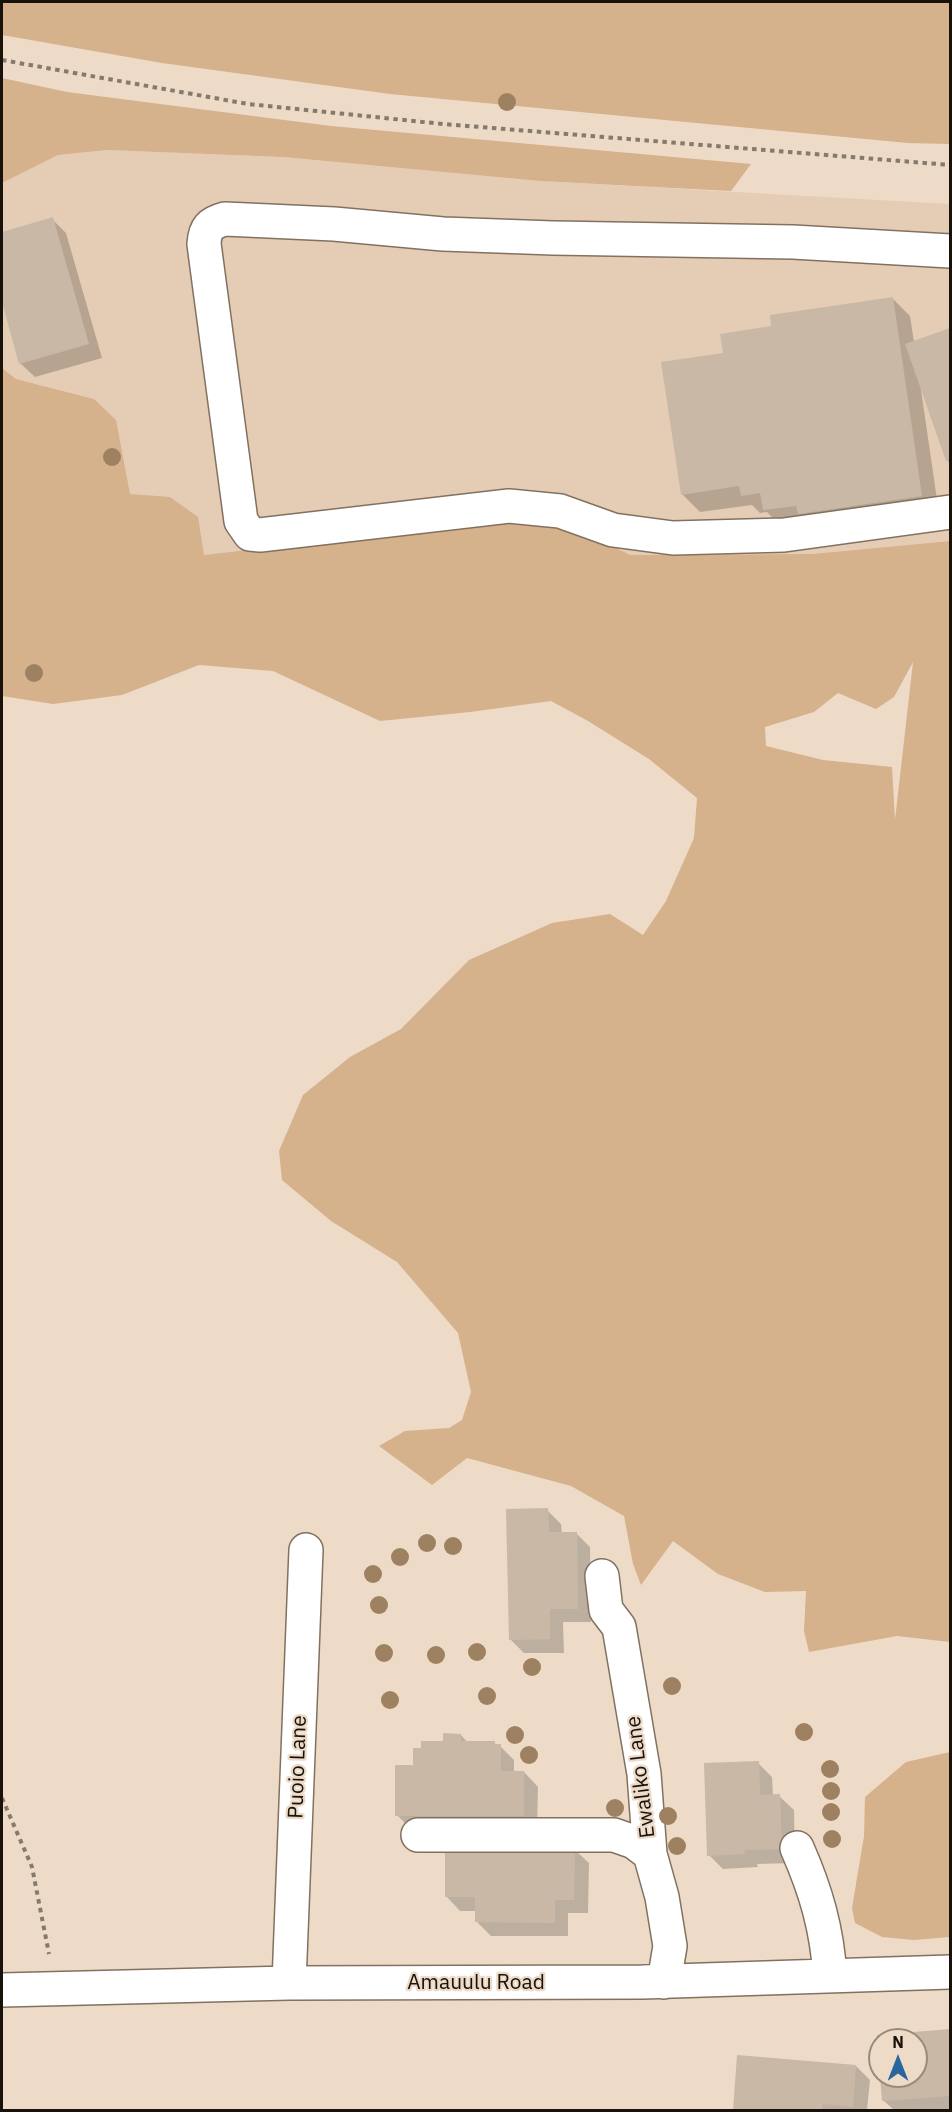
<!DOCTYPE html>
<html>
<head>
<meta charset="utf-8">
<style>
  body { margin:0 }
  #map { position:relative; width:952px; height:2112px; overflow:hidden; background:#eddbc8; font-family:"IBM Plex Sans",sans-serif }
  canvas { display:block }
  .frame { position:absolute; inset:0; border:3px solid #18120b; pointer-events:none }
  .north { position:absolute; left:868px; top:2028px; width:60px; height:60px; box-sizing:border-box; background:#eddbc8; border:2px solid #988b7c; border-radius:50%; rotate:0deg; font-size:16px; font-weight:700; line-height:24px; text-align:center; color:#18120b }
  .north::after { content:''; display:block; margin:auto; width:21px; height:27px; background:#2a659d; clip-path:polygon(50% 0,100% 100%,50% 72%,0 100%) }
</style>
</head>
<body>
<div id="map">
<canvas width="952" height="2112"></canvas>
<div class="frame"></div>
<div class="north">N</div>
</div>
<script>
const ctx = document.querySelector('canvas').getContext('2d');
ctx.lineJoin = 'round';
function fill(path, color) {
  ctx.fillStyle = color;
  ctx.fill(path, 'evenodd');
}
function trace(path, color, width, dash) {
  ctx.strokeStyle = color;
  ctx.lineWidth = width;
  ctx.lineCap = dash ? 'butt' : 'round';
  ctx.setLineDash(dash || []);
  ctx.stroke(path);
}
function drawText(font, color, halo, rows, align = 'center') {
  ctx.font = font + ' "IBM Plex Sans",sans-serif';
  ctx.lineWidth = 4.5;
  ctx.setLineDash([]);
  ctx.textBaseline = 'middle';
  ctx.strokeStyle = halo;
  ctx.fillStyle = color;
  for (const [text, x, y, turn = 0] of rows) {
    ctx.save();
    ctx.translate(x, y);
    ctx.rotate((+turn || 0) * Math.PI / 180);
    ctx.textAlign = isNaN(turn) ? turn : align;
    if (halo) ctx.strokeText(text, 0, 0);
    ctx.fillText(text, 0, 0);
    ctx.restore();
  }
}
const built = new Path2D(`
  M 107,150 L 283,157 L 540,181 L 950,204 L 950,541 L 812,554 L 630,555 L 566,523 L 415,530 L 204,555 L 170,498 L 130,494 L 94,399 L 16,379 L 2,368 L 2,183 L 58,155 Z`);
const green = new Path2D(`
  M 2,2 L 950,2 L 950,144 L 908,143 L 390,94 L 162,63 L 2,35 Z
  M 2,78 L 67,92 L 331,126 L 751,164 L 731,191 L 540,181 L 283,157 L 107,150 L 58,155 L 2,183 Z
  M 2,368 L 16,379 L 94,399 L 116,420 L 130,494 L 170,497 L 198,517 L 204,555 L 487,522 L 566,523 L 630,555 L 812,554 L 950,541 L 950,1642 L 897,1636 L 809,1652 L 804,1631 L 806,1591 L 765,1592 L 718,1574 L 673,1541 L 641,1585 L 633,1564 L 624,1516 L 571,1486 L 467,1458 L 432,1485 L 379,1446 L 405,1431 L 449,1428 L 462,1420 L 471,1392 L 458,1333 L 397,1262 L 331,1221 L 282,1180 L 279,1151 L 303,1095 L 350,1057 L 401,1029 L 469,960 L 552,923 L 610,914 L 643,935 L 666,901 L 694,838 L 697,798 L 649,759 L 588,721 L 551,701 L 470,712 L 380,721 L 273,671 L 199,665 L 122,695 L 53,704 L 2,696 ZM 913,662 L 895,820 L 892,767 L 823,760 L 766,746 L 765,727 L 814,712 L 838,693 L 876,709 L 894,697 Z
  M 950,1752 L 950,1937 L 914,1940 L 882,1937 L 855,1923 L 852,1908 L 864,1836 L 865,1797 L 906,1762 Z`);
const shadow = new Path2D(`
  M 52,219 L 66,233 L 102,358 L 35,377 L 20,363 L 2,296 L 2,233 Z
  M 892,298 L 910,316 L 914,342 L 950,330 L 950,463 L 947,460 L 923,390 L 921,390 L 939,513 L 782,528 L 767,512 L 760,513 L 752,505 L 700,512 L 682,494 L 724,354 L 773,328 Z
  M 547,1510 L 561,1524 L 562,1534 L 576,1533 L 590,1547 L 591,1622 L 563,1622 L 564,1653 L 524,1653 L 510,1639 Z
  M 461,1735 L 468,1743 L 494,1743 L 500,1746 L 514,1760 L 514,1772 L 524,1772 L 538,1787 L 537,1829 L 411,1829 L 397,1815 L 444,1743 Z
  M 758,1763 L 772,1777 L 773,1796 L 779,1796 L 794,1810 L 795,1863 L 757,1864 L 758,1867 L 723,1869 L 709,1855 Z
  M 574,1849 L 589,1863 L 588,1913 L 568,1913 L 568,1936 L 491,1936 L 477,1922 L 477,1911 L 460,1911 L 446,1896 Z
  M 950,2030 L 950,2110 L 894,2110 L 884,2101 L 882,2076 L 916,2076 L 916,2040 L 880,2040 L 880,2055 L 878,2036 Z
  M 856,2066 L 870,2080 L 867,2110 L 734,2109 Z`);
const building = new Path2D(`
  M 53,217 L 89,344 L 19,364 L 2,302 L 2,232 Z
  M 893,297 L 922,496 L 798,514 L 796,506 L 763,510 L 760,493 L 741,496 L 739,486 L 681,495 L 661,362 L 723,353 L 720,334 L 771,326 L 770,315 Z
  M 950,328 L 950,459 L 946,461 L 905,344 Z
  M 548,1508 L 549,1532 L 577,1532 L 578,1609 L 550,1609 L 550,1639 L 509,1640 L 506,1509 Z
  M 443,1733 L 461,1734 L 461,1741 L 495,1741 L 495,1744 L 501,1744 L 501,1771 L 524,1771 L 524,1816 L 395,1816 L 395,1765 L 413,1765 L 413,1748 L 421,1748 L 421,1741 L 443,1741 Z
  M 759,1761 L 760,1795 L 780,1794 L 782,1849 L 744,1850 L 745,1854 L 707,1856 L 704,1763 Z
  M 445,1847 L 575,1847 L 574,1900 L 555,1900 L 555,1923 L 475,1922 L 475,1897 L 445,1897 Z
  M 950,2029 L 950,2096 L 882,2101 L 880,2076 L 916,2076 L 916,2040 L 880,2040 L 880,2053 L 878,2054 L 877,2035 Z
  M 737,2055 L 856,2065 L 853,2107 L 823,2104 L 822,2110 L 733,2110 Z`);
const path = new Path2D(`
  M 2,60 L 248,104 L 443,124 L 950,165
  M 2,1798 L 32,1867 L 49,1954`);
const minor = new Path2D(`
  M 950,251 L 793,242 L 553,238 L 443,234 L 334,224 L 225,219 C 210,223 205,228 204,244 L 241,521 L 250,534 L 260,535 L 509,506 L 560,511 L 613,530 L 673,538 L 784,535 L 950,512
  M 602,1576 L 606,1610 L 619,1627 L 644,1774 L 650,1854 L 662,1897 L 670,1946 L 664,1982
  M 418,1835 L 614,1835 L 634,1842 L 650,1854
  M 797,1848 C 816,1891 827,1929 830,1976
  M 289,1983 L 306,1550
  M 2,1990 L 289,1983 L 642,1982 L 950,1972`);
const trees = [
  [507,102],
  [112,457],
  [34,673],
  [427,1543],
  [453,1546],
  [400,1557],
  [373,1574],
  [379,1605],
  [477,1652],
  [384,1653],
  [436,1655],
  [532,1667],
  [672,1686],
  [487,1696],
  [390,1700],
  [804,1732],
  [515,1735],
  [529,1755],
  [830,1769],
  [831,1791],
  [615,1808],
  [831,1812],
  [668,1816],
  [832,1839],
  [677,1846]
];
const streetNames = [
  ["Puoio Lane",298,1767,-88],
  ["Ewaliko Lane",641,1777,-97],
  ["Amauulu Road",476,1983]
];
fill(built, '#e5cdb5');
fill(green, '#d5b18c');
fill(shadow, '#0003');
fill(building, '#cab8a6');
trace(minor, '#827160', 36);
trace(path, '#867a6c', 4, [4.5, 4.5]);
trace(minor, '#fff', 33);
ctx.fillStyle = '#9d8161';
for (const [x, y] of trees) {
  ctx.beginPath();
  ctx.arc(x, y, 9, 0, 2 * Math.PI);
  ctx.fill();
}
drawText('21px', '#18120b', '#eddbc8', streetNames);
</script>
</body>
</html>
